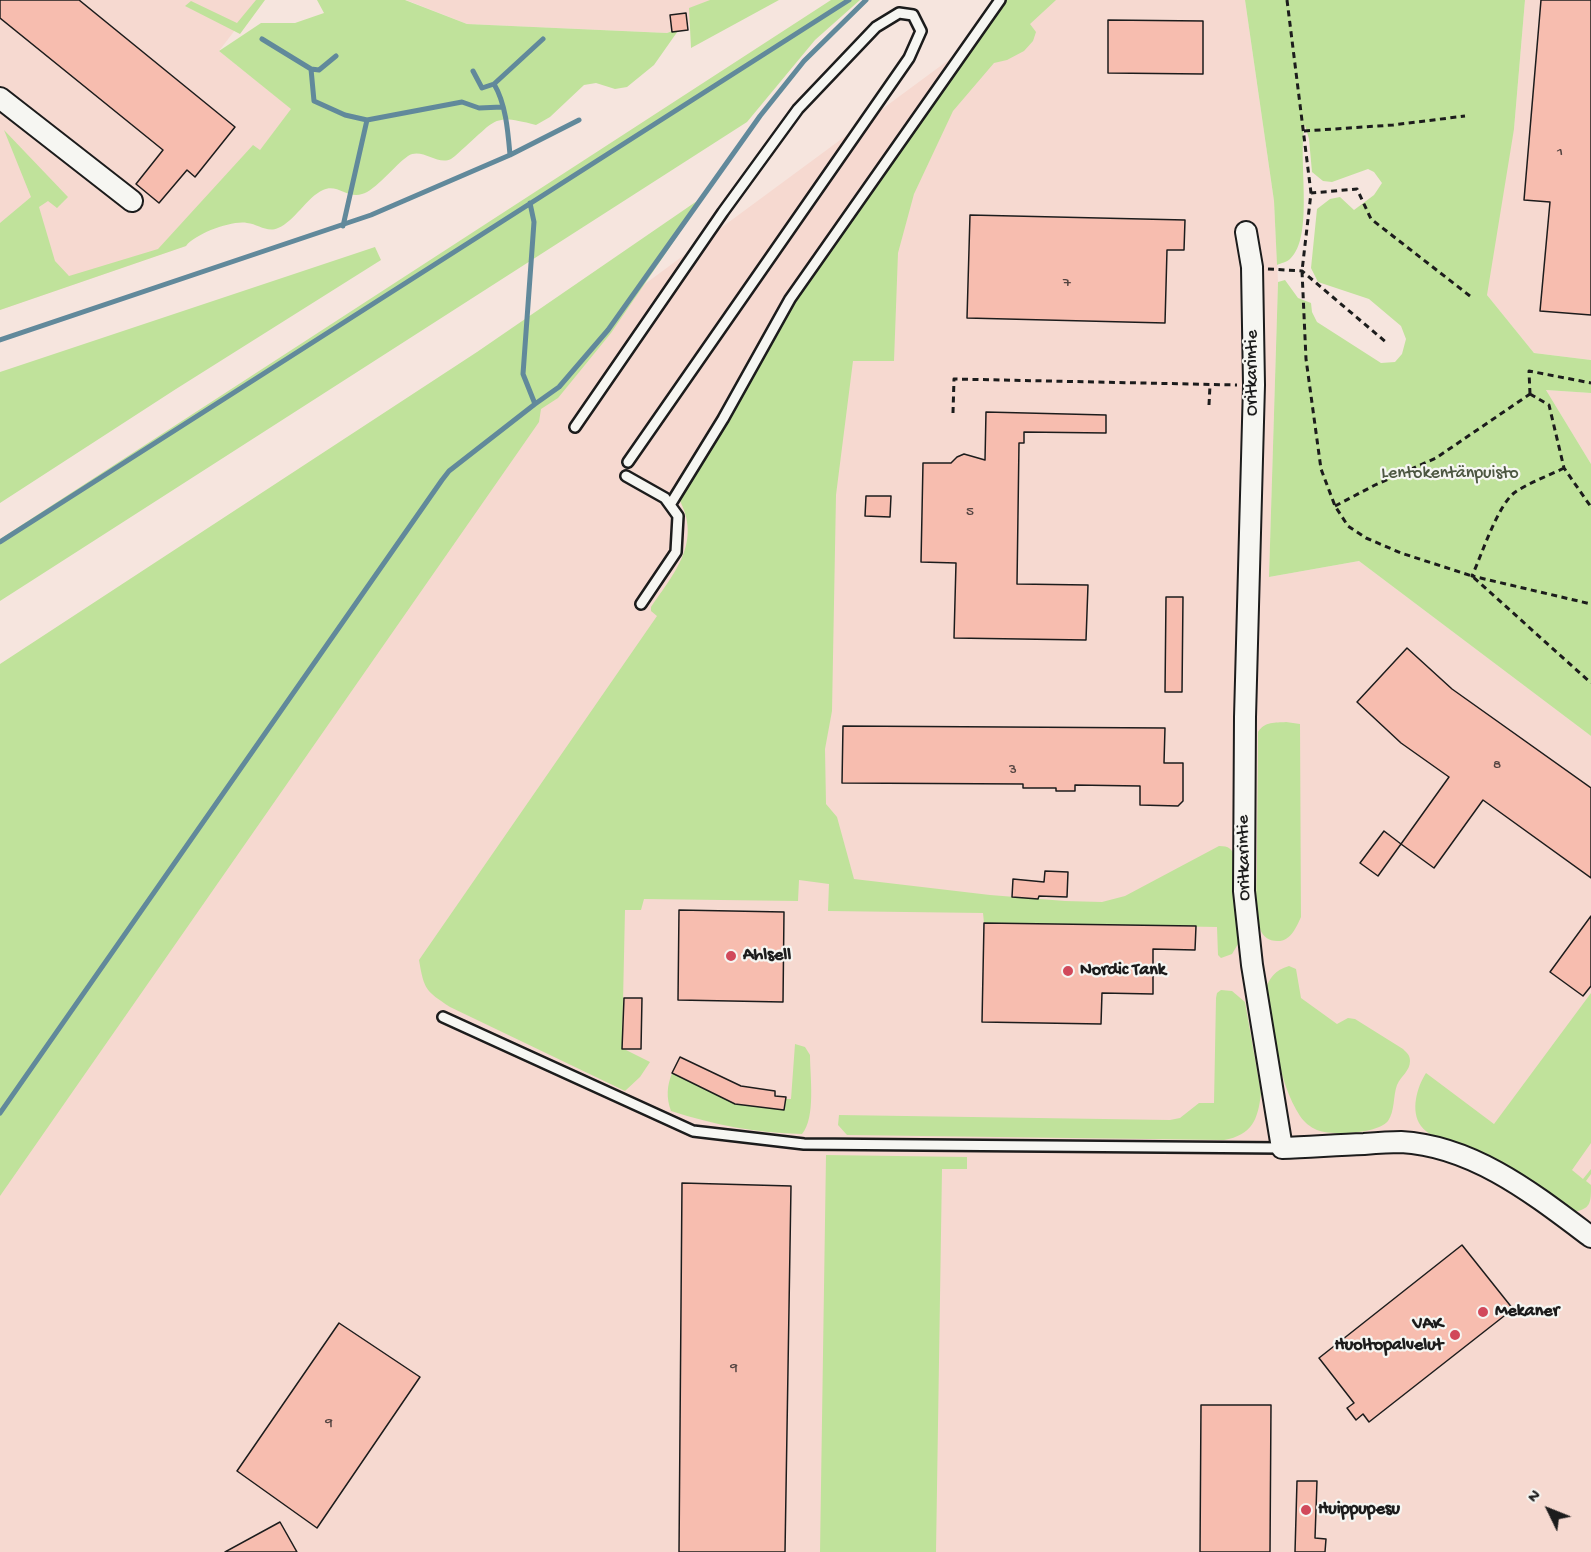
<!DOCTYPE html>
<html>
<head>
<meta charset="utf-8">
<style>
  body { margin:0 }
  #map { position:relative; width:1591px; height:1552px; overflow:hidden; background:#f6e5de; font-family:"Gochi Hand",sans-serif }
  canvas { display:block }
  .north { position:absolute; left:1519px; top:1480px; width:60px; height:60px; -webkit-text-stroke:4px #f6f6f2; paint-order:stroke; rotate:313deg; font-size:16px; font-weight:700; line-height:24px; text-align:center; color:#1c1c1c }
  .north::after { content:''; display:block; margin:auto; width:21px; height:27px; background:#1c1c1c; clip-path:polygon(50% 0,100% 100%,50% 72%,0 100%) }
</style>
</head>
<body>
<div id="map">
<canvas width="1591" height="1552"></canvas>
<div class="north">N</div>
</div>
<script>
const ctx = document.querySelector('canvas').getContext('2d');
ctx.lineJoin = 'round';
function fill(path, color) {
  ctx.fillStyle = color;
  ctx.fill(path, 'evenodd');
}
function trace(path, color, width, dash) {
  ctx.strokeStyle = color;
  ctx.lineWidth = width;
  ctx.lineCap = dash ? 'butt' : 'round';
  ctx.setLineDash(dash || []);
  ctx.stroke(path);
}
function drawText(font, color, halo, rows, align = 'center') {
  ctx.font = font + ' "Gochi Hand",sans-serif';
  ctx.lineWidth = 4.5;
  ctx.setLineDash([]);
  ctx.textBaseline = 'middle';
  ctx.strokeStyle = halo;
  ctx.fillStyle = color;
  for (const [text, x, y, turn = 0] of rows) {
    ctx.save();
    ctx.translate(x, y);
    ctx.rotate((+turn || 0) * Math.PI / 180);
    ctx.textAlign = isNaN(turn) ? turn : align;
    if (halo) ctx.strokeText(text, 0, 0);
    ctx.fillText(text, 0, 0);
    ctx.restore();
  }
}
const built = new Path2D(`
  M 0,0 L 258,0 L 219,51 L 292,109 L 186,246 L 0,310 Z
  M 406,0 L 750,0 L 667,33 L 467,24 Z
  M 1030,0 L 1245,0 L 1274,201 L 1278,282 L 1269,577 L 1359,561 L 1591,736 L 1591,1552 L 0,1552 L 0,1139 L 611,309 Z
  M 1525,0 L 1591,0 L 1591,360 L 1534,353 L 1487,295 L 1467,125 L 1514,129 Z
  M 1546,390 L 1591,393 L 1591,464 Z`);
const green = new Path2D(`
  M 256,0 L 265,0 L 240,34 L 185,6 L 191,1 L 237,23 Z
  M 317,0 L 405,0 L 467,24 L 667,33 L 680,28 L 654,65 L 627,87 L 615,89 L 596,83 L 584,85 L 550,117 L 536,125 C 493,114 497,119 465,147 C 461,150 456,156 451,159 C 437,166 422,147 408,156 C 395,165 375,191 362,194 C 348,199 337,183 323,190 C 307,197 294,222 278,228 C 267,233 258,224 247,223 C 232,220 195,234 186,246 L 0,310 L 0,223 L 31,197 L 4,130 L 68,197 L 57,208 L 48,201 L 39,207 L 55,261 L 69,276 L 158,249 L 253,145 L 260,150 L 291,109 L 219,51 L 261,23 L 295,23 L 324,13 Z
  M 710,0 L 779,0 L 691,48 L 689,8 Z
  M 831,0 L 860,0 L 815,40 L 747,122 L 0,601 L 0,539 Z
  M 1004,0 L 1056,0 L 1030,24 L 1036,32 L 1033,41 L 1024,51 L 1007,60 L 994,63 L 953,111 L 914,194 L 898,253 L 894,361 L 853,361 L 836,495 L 832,711 L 825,749 L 826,804 L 837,817 L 854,879 L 990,895 L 1065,901 L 1102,902 L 1125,896 L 1219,846 C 1229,846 1232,849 1235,857 L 1238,944 L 1232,954 L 1221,958 L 1218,955 L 1217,927 L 984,923 L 983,913 L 828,911 L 829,884 L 799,880 L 798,901 L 644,899 L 641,910 L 625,910 L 622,1048 L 650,1062 L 640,1077 L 625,1091 L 450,1007 C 426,991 424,990 419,960 L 657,616 L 651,611 L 651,607 C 675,572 702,542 679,499 L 794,302 Z
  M 1245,0 L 1525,0 L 1514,129 L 1487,295 L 1534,353 L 1591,360 L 1591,393 L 1546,390 L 1591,464 L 1591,736 L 1359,561 L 1269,577 L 1278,282 L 1285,280 L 1298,298 L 1311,303 L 1312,312 L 1317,322 L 1381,363 L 1395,362 L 1402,354 L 1406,339 L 1401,326 L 1369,299 L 1318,282 L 1311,268 L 1317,209 L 1330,199 L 1340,197 L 1354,210 L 1374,195 L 1382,183 L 1374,172 L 1368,169 L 1332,182 L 1323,181 L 1312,172 L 1309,139 L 1305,125 C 1297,157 1315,237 1290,259 C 1287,262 1281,263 1277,265 L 1274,201 Z
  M 697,201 L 696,209 L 611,333 L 558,398 L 541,409 L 539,422 L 0,1196 L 0,664 L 477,352 Z
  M 375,247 L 381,260 L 176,389 L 0,503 L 0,372 Z
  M 1286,722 L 1300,724 L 1301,917 C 1296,928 1290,942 1277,941 C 1269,941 1263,937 1260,929 C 1254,913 1257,883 1257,865 C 1257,821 1258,776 1258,732 C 1265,721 1275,723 1286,722 Z
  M 1289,966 L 1296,969 L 1301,998 L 1337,1024 L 1348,1018 L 1355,1019 L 1403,1049 C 1407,1053 1410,1055 1410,1061 C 1410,1071 1401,1076 1397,1085 C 1393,1096 1395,1111 1388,1121 C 1377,1134 1333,1136 1317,1130 C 1310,1127 1304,1122 1300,1116 C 1277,1080 1274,1031 1265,991 C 1269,978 1275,970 1289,966 Z
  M 1221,990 L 1232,991 L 1245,1002 L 1261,1093 C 1258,1120 1252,1135 1224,1140 L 847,1135 L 838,1125 L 839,1115 L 1170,1120 L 1180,1118 L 1199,1103 L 1214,1103 L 1216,998 L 1217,993 Z
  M 1591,993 L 1591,1143 L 1572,1170 L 1583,1179 L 1591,1169 L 1591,1174 L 1586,1181 L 1591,1185 C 1591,1203 1591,1209 1573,1212 C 1545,1191 1516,1167 1484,1153 C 1466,1145 1432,1141 1421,1126 C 1410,1111 1417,1087 1426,1073 L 1494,1124 Z
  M 795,1044 L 805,1047 L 810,1055 C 810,1076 816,1118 802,1134 C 757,1133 714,1125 671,1111 C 666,1097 667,1086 672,1073 L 735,1104 L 784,1110 L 785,1099 L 791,1099 Z
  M 826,1155 L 967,1157 L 967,1169 L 942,1169 L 936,1552 L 820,1552 Z`);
const stream = new Path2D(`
  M 262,39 L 311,69 L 319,70 L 336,56
  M 311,69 L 314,101 L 345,115 L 367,120 L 462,102 L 479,108 L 502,107
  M 473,71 L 482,88 L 494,84 L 543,39
  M 494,84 C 506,104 508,132 510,155
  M 530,203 L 534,222 L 523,374 L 535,404
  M 343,226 L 367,120
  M 0,340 L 371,215 L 510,155 L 579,120
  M 0,542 L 849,0
  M 0,1113 L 442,480 L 449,471 L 535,404 L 559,387 L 608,330 L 760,116 L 804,61 L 866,0`);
const building = new Path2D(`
  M 0,0 L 79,0 L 235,127 L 195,177 L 187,170 L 159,203 L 136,184 L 163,150 L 0,18 Z
  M 1541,0 L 1591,0 L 1591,315 L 1540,311 L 1550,202 L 1524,200 Z
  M 686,13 L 688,30 L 672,32 L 670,15 Z
  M 1108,20 L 1203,21 L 1203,74 L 1108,73 Z
  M 970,215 L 1185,220 L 1184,250 L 1167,250 L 1165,323 L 967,318 Z
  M 986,412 L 1106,415 L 1106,433 L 1024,432 L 1024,443 L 1019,443 L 1017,584 L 1088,585 L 1086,640 L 954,638 L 956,563 L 921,562 L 923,463 L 951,463 L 957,457 L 964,454 L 985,460 Z
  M 866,496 L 891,496 L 890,517 L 865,516 Z
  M 1166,597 L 1183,597 L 1182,692 L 1165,692 Z
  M 1407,648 L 1452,689 L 1591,788 L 1591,878 L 1483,800 L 1434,868 L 1401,844 L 1449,777 L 1401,743 L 1357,702 Z
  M 843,726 L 1165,728 L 1164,763 L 1183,763 L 1183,801 L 1178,806 L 1140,805 L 1140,786 L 1075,785 L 1075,791 L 1056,791 L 1056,788 L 1023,788 L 1023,784 L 842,783 Z
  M 1384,831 L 1401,844 L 1378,876 L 1360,863 Z
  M 1045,871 L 1068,872 L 1067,897 L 1039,896 L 1038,899 L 1012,897 L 1013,879 L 1044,882 Z
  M 679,910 L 784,912 L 783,1002 L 678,1000 Z
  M 1591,916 L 1591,986 L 1583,996 L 1550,972 Z
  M 984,923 L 1196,926 L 1195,950 L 1153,949 L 1153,994 L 1102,993 L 1101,1024 L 982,1022 Z
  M 624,998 L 642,998 L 641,1049 L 622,1049 Z
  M 680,1057 L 741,1086 L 775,1091 L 775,1096 L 786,1097 L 784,1110 L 735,1104 L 672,1073 Z
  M 682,1183 L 791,1186 L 785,1552 L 679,1552 Z
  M 1462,1245 L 1513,1309 L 1369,1422 L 1363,1414 L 1356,1420 L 1347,1408 L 1354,1403 L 1319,1358 Z
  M 339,1323 L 420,1377 L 317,1528 L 237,1471 Z
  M 1201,1405 L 1271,1405 L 1270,1552 L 1200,1552 Z
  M 1297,1481 L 1317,1481 L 1315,1538 L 1326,1539 L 1325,1552 L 1295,1552 Z
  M 280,1522 L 297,1552 L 225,1552 Z`);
const path = new Path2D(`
  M 1287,0 L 1311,193
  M 1304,131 L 1393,125 L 1465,116
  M 1268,269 L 1302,271 L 1387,343
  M 1470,296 L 1371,219 L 1357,189 L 1311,193 L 1302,271 L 1306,359 L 1321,469 L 1335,506 L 1348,526 L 1366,538 L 1401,553 L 1472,576 L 1591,683
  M 1530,394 L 1549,405 L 1564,468 L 1591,507
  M 1530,394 L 1529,371 L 1591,383
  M 1209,405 L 1210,385
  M 953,413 L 954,379 L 1237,385
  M 1564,468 C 1548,476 1528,483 1514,493 C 1497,507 1482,554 1472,576 L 1591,604
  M 1335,506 L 1375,485 L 1436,458 L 1530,394`);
const lane = new Path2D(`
  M 575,427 L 723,212 L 798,109 L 876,27 L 899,13 L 913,15 L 921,31 L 909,58 L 628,462
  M 626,476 L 665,498 L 678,516 L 676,552 L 641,604
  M 670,505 L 723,419 L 790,299 L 1000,0
  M 443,1017 L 693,1131 L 804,1144 L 1282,1148`);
const street = new Path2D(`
  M 0,98 L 132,201
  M 1246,232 L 1252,267 L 1254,385 L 1245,717 L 1244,891 L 1252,965 L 1282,1148 C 1309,1147 1337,1145 1364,1144 C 1376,1143 1389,1142 1401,1142 C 1474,1146 1535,1195 1591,1237`);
const markers = [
  [731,956,6,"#d1495b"],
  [1068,971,6,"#d1495b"],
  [1483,1312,6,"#d1495b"],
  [1455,1335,6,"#d1495b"],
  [1306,1510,6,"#d1495b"]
];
const numberNames = [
  ["1",1560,153],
  ["7",1067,284],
  ["5",970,513],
  ["8",1497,766],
  ["3",1013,771],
  ["9",734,1369],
  ["9",329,1424]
];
const streetNames = [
  ["Oritkarintie",1253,373,-90],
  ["Oritkarintie",1245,858,-91]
];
const parkNames = [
  ["Lentokentänpuisto",1450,474]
];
const poiNames = [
  ["Ahlsell",743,956],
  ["Nordic Tank",1080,971],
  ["Mekaner",1495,1312],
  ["VAK",1443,1325,"right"],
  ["Huoltopalvelut",1443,1346,"right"],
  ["Huippupesu",1318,1510]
];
fill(built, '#f6d9d0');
fill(green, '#c0e29b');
trace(stream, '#61899b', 5);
fill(building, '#f7bdaf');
trace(building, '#1c1c1c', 1.5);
trace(lane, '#1c1c1c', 14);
trace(street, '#1c1c1c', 24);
trace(path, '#1c1c1c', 3, [6, 4.5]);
trace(lane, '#f6f6f2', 9);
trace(street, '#f6f6f2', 20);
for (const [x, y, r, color] of markers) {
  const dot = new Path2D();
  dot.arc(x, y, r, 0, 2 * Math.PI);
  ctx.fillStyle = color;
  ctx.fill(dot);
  trace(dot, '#f6f6f2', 2);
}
drawText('15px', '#534441', null, numberNames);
drawText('18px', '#1c1c1c', '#f6f6f2', streetNames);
drawText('18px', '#4d5742', '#f6f6f2', parkNames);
drawText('bold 18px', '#1c1c1c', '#f6f6f2', poiNames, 'left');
</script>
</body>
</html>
